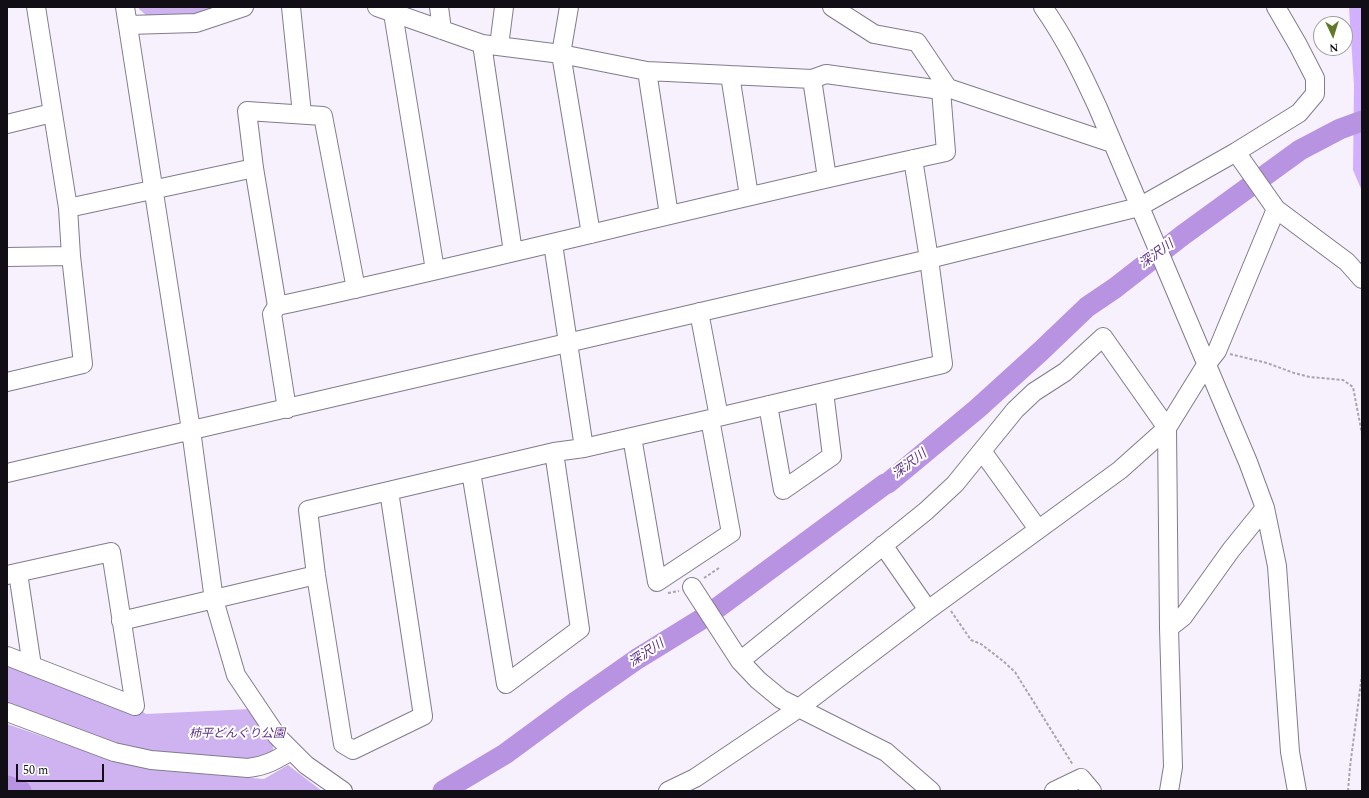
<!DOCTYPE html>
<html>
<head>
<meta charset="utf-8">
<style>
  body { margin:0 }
  #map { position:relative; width:1369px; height:798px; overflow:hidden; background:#f6f1fd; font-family:Spectral,serif }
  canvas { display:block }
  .frame { position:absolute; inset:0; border:8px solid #110f15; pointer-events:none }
  .north { position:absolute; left:1313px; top:16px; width:40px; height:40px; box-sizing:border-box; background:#fff; border:1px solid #a09fa1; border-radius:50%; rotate:176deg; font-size:11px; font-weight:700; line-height:16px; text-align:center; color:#110f15 }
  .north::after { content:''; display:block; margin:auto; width:14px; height:18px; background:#60782a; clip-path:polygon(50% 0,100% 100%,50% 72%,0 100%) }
  .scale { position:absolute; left:16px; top:764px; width:88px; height:18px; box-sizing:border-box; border:2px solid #110f15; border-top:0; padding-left:5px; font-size:12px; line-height:14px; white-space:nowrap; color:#110f15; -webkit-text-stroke:3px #fff; paint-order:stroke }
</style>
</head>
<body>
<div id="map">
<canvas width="1369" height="798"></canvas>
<div class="frame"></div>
<div class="north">N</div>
<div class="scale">50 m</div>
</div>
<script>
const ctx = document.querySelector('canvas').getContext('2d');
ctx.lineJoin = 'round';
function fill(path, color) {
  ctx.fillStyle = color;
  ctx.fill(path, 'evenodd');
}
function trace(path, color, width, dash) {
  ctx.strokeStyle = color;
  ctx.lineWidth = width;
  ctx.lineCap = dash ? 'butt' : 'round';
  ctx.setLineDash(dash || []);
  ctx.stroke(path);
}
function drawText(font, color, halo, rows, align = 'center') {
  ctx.font = font + ' Spectral,"Noto Sans JP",serif';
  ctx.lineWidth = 4;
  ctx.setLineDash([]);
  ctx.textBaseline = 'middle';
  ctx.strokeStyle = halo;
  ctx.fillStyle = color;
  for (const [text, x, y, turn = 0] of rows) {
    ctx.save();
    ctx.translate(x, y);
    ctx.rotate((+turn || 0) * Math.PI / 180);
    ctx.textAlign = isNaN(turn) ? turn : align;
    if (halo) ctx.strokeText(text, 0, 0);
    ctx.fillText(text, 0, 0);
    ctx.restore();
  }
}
const green = new Path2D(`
  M 139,7 L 230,7 L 198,14 L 147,16 L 139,9 Z
  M 7,657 L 134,706 L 146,714 L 250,709 L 273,741 L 273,753 L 266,760 L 193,758 L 125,747 L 7,703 Z
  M 7,724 L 88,752 L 168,771 L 264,779 L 288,765 L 322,791 L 7,791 Z`);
const forest = new Path2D(`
  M 1349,7 L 1362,7 L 1362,191 L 1353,170 L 1354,85 Z`);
const river = new Path2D(`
  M 7,786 L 21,791
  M 443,791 L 505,754 L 577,701 L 637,659 L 705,617 L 885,484 L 888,483 L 977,409 L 1041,351 L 1087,307 L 1115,288 L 1183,235 L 1300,150 L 1340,129 L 1362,121`);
const path = new Path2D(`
  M 1230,354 L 1267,363 L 1294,373 L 1310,377 L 1343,380 L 1353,387 L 1362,434
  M 704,578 L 719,568
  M 668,593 L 679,591
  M 951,611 L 971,640 L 981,644 L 1003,661 L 1015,672 L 1073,765
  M 1348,791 L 1350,767 L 1362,674`);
const minor = new Path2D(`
  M 125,7 L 191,430 L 214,600 L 236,675 L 277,736 L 306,765 L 343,791
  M 291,7 L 302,114
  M 377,7 L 482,44 L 561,54 L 647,71 L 812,79 L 826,74 L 941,90 L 948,88
  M 392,7 L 435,270
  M 439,7 L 442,30
  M 569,7 L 561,54 L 591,234
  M 832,7 L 874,34 L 917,42 L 948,88 L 1112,143
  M 1043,7 C 1066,40 1081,71 1098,108 L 1248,462 L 1265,508 L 1277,566 L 1290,752 L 1297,791
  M 128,25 L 196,23 L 244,7
  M 482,44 L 513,252
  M 499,46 L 504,7
  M 647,71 L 669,215
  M 730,75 L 749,196
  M 812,79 L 827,178
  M 7,124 L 52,113
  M 1236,152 L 1276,209 L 1347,262 L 1362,279
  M 68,208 L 254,168
  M 553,244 L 584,448
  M 7,257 L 71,256
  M 356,289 L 323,116 L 247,111 L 254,168 L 277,306 C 500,258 722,200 946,152 L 941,90
  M 277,306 L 272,314 L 287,409
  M 699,312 L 719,417
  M 7,382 L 83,364 L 71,256 L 68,208 L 36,7
  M 768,405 L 783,490 L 832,456 L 824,392
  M 632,437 L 657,582 L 731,533 L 710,419
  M 982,451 L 1038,529
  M 471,472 L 506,684 L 580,629 L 554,452
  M 7,473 L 929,259 L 1139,207 L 1236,152 L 1299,113 L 1315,94 L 1315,78 L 1298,45 L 1276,7
  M 389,491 L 423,716 L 353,750 L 343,744 L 316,575 L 308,510 L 554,452 L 584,448 L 710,419 L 943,364 L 929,259 L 913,159
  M 883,545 L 928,610
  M 18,573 L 32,666
  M 7,575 L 111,552 L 135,706 L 7,656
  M 692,587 L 740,661 L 758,680 L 781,699 L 886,752 L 931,791
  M 121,621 L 316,575
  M 1169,628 L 1183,617 L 1231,550 L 1265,508
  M 740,661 L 926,511 L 955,484 L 1015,410 L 1034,392 L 1065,372 L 1103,337 L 1167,428 L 1169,628 L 1173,767 L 1169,791
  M 7,712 L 114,752 L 151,760 L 248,768 C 266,766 276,760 291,751
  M 668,791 L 695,778 L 799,708 L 928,610 L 1120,470 L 1167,428 L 1206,365 L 1217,351 L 1276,209
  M 1054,791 L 1081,778 L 1092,791`);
const parkNames = [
  ["柿平どんぐり公園",237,735]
];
const waterNames = [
  ["深沢川",1157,255,-36],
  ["深沢川",910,465,-37],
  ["深沢川",647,654,-33]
];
fill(green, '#ceb3f0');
fill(forest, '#d3afff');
trace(river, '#b793e1', 21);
trace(minor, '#827b8c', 20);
trace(path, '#a9a5af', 2, [3, 2]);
trace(minor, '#fff', 18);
drawText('italic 12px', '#5d2e89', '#fff', parkNames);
drawText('italic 13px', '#5d2f89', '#fff', waterNames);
</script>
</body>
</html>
